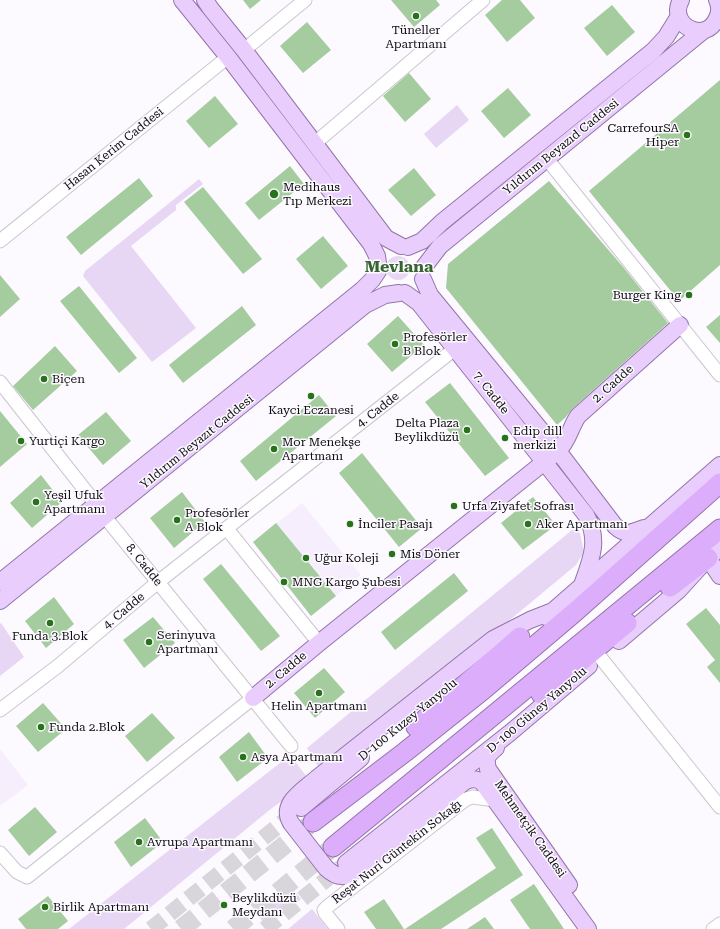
<!DOCTYPE html>
<html>
<head>
<meta charset="utf-8">
<style>
  body { margin:0 }
  canvas { display:block; background:#fcf9ff }
</style>
</head>
<body>
<canvas width="720" height="929"></canvas>
<script>
const ctx = document.querySelector('canvas').getContext('2d');
ctx.lineJoin = 'round';
function fill(path, color) {
  ctx.fillStyle = color;
  ctx.fill(path, 'evenodd');
}
function trace(path, color, width, dash) {
  ctx.strokeStyle = color;
  ctx.lineWidth = width;
  ctx.lineCap = dash ? 'butt' : 'round';
  ctx.setLineDash(dash || []);
  ctx.stroke(path);
}
function drawText(font, color, halo, rows, align = 'center') {
  ctx.font = font + ' "Roboto Serif",serif';
  ctx.lineWidth = 3;
  ctx.setLineDash([]);
  ctx.textBaseline = 'middle';
  ctx.strokeStyle = halo;
  ctx.fillStyle = color;
  for (const [text, x, y, turn = 0] of rows) {
    ctx.save();
    ctx.translate(x, y);
    ctx.rotate((+turn || 0) * Math.PI / 180);
    ctx.textAlign = isNaN(turn) ? turn : align;
    if (halo) ctx.strokeText(text, 0, 0);
    ctx.fillText(text, 0, 0);
    ctx.restore();
  }
}
const built = new Path2D(`
  M 302,503 L 361,575 L 311,616 L 253,542 Z
  M 0,749 L 28,785 L 0,806 Z`);
const green = new Path2D(`
  M 457,105 L 469,120 L 436,148 L 424,134 Z
  M 199,179 L 203,184 L 176,205 L 176,210 L 131,246 L 196,328 L 152,362 L 83,276 L 85,271 Z
  M386 268a12 12 0 1 1 24 0a12 12 0 1 1-24 0Z
  M 577,526 L 579,529 L 584,552 L 576,565 L 505,624 L 335,759 L 324,767 L 317,765 L 307,748 Z
  M 1,623 L 24,657 L 0,676 L 0,624 Z
  M 290,755 L 307,777 L 296,791 L 272,808 L 124,929 L 69,929 Z
  M 288,883 L 301,899 L 266,926 L 254,910 Z
  M 312,909 L 328,929 L 288,929 Z`);
const building = new Path2D(`
  M 243,0 L 261,0 L 250,9 Z
  M 391,0 L 436,0 L 440,5 L 414,27 Z
  M 502,0 L 520,0 L 535,18 L 507,42 L 485,15 Z
  M 612,5 L 635,32 L 607,56 L 584,28 Z
  M 307,22 L 331,50 L 303,73 L 280,46 Z
  M 409,73 L 431,99 L 405,122 L 383,96 Z
  M 720,80 L 720,265 L 679,301 L 589,191 Z
  M 508,88 L 531,115 L 504,138 L 481,111 Z
  M 215,96 L 238,124 L 209,148 L 186,121 Z
  M 290,166 L 304,184 L 259,220 L 245,203 Z
  M 414,168 L 436,195 L 411,216 L 388,190 Z
  M 139,178 L 153,196 L 81,255 L 66,237 Z
  M 549,181 L 624,268 L 668,323 L 572,409 L 566,417 L 557,425 L 446,288 L 448,264 Z
  M 203,187 L 262,259 L 243,274 L 184,202 Z
  M 323,236 L 348,266 L 321,289 L 296,259 Z
  M 0,275 L 20,299 L 0,317 Z
  M 79,286 L 137,358 L 119,373 L 60,301 Z
  M 242,306 L 256,325 L 183,383 L 169,365 Z
  M 720,315 L 720,343 L 706,327 Z
  M 398,316 L 424,345 L 392,372 L 367,344 Z
  M 55,346 L 77,371 L 33,410 L 13,386 Z
  M 450,383 L 509,458 L 485,476 L 425,402 Z
  M 319,395 L 336,416 L 256,481 L 240,461 Z
  M 0,411 L 27,444 L 0,467 Z
  M 106,412 L 131,441 L 103,465 L 78,435 Z
  M 362,453 L 422,528 L 399,547 L 339,473 Z
  M 41,475 L 62,502 L 32,528 L 10,503 Z
  M 182,492 L 205,522 L 174,548 L 150,518 Z
  M 533,497 L 556,525 L 523,550 L 501,523 Z
  M 276,523 L 336,596 L 311,616 L 253,542 Z
  M 221,564 L 280,636 L 261,651 L 203,579 Z
  M 454,573 L 468,591 L 395,650 L 381,632 Z
  M 54,597 L 74,624 L 46,648 L 25,621 Z
  M 706,608 L 720,625 L 720,683 L 707,667 L 715,660 L 686,624 Z
  M 153,617 L 175,643 L 144,668 L 123,640 Z
  M 324,668 L 345,692 L 315,718 L 294,693 Z
  M 43,703 L 66,729 L 38,752 L 16,726 Z
  M 152,713 L 175,738 L 147,762 L 125,736 Z
  M 249,732 L 268,758 L 237,782 L 219,757 Z
  M 35,807 L 57,832 L 29,856 L 8,830 Z
  M 145,818 L 163,842 L 131,867 L 114,842 Z
  M 492,828 L 523,875 L 441,929 L 405,929 L 496,868 L 476,838 Z
  M 534,884 L 564,929 L 530,929 L 510,900 Z
  M 48,896 L 68,921 L 58,929 L 26,929 L 18,919 Z
  M 384,899 L 404,929 L 376,929 L 364,912 Z
  M 485,917 L 494,929 L 467,929 Z`);
const majorTunnel = new Path2D(`
  M 151,929 L 299,809
  M 265,929 L 343,866`);
const highwayTunnel = new Path2D(`
  M 181,929 L 313,822
  M 233,929 L 333,847`);
const minor = new Path2D(`
  M 244,50 L 305,0
  M 314,144 L 483,0
  M 547,159 L 720,375
  M 0,241 L 228,57
  M 0,382 L 96,504
  M 105,517 L 291,746
  M 227,529 L 319,643
  M 600,657 L 720,807
  M 0,710 L 58,666 L 158,582 L 456,348
  M 0,853 L 17,872 L 27,877 L 253,698
  M 338,929 L 325,913 L 324,910 L 327,907 L 466,799 L 473,797 L 495,800
  M 713,929 L 720,924`);
const major = new Path2D(`
  M 182,0 L 228,57 L 371,244 L 377,256 L 378,263
  M 205,0 L 211,9 L 244,50 L 386,238 L 401,246
  M 681,0 C 667,25 706,45 717,18 C 720,12 720,6 717,0
  M 408,247 L 422,241 L 442,222 L 653,51 L 666,37 L 679,16
  M 424,267 L 440,246 L 703,31
  M 423,279 L 430,295 L 558,451 L 615,526 C 626,536 631,533 644,528
  M 405,293 L 419,303 L 586,515 C 600,540 591,560 582,585
  M 708,558 L 720,576
  M 0,582 L 362,290 L 372,280 L 378,271
  M 0,601 L 365,305 L 385,295 L 399,293
  M 553,611 L 530,620 L 493,639 L 317,778 C 304,790 279,803 291,823 L 326,868 C 338,879 345,878 359,870 L 464,782 C 471,779 475,778 482,782 L 588,929
  M 546,617 L 720,465
  M 619,641 L 678,591 L 708,558 L 720,548
  M 253,698 L 319,643 L 558,451 C 569,440 570,428 578,416 L 680,325
  M 496,748 C 488,755 485,757 488,769 L 569,885
  M 301,808 L 361,758
  M 346,863 L 511,732 L 589,666`);
const highway = new Path2D(`
  M 670,587 L 708,558
  M 541,694 L 627,623
  M 416,727 L 520,637
  M 313,822 L 405,752 L 484,689 L 576,611 L 720,483
  M 333,847 L 720,529`);
const markers = [
  [416,16,4,"#267319"],
  [687,135,4,"#267319"],
  [274,194,5,"#267319"],
  [689,295,4,"#267319"],
  [395,344,4,"#267319"],
  [44,379,4,"#267319"],
  [311,396,4,"#267319"],
  [467,430,4,"#267319"],
  [505,438,4,"#267319"],
  [21,441,4,"#267319"],
  [274,449,4,"#267319"],
  [36,502,4,"#267319"],
  [454,506,4,"#267319"],
  [177,520,4,"#267319"],
  [350,524,4,"#267319"],
  [528,524,4,"#267319"],
  [392,554,4,"#267319"],
  [306,558,4,"#267319"],
  [284,582,4,"#267319"],
  [50,623,4,"#267319"],
  [149,642,4,"#267319"],
  [319,693,4,"#267319"],
  [41,727,4,"#267319"],
  [243,757,4,"#267319"],
  [139,842,4,"#267319"],
  [224,905,4,"#267319"],
  [45,907,4,"#267319"]
];
const poiNames = [
  ["Tüneller",416,30,"center"],
  ["Apartmanı",416,44,"center"],
  ["CarrefourSA",679,128,"right"],
  ["Hiper",679,142,"right"],
  ["Medihaus",283,187],
  ["Tıp Merkezi",283,201],
  ["Burger King",681,295,"right"],
  ["Profesörler",403,337],
  ["B Blok",403,351],
  ["Biçen",52,379],
  ["Kayci Eczanesi",311,410,"center"],
  ["Delta Plaza",459,423,"right"],
  ["Beylikdüzü",459,437,"right"],
  ["Edip dill",513,431],
  ["merkizi",513,445],
  ["Yurtiçi Kargo",29,441],
  ["Mor Menekşe",282,442],
  ["Apartmanı",282,456],
  ["Yeşil Ufuk",44,495],
  ["Apartmanı",44,509],
  ["Urfa Ziyafet Sofrası",462,506],
  ["Profesörler",185,513],
  ["A Blok",185,527],
  ["İnciler Pasajı",358,524],
  ["Aker Apartmanı",536,524],
  ["Mis Döner",400,554],
  ["Uğur Koleji",314,558],
  ["MNG Kargo Şubesi",292,582],
  ["Serinyuva",157,635],
  ["Apartmanı",157,649],
  ["Funda 3.Blok",50,636,"center"],
  ["Helin Apartmanı",319,706,"center"],
  ["Funda 2.Blok",49,727],
  ["Asya Apartmanı",251,757],
  ["Avrupa Apartmanı",147,842],
  ["Beylikdüzü",232,898],
  ["Meydanı",232,912],
  ["Birlik Apartmanı",53,907]
];
const streetNames = [
  ["Yıldırım Beyazıd Caddesi",561,147,-39],
  ["Hasan Kerim Caddesi",114,149,-39],
  ["2. Cadde",613,384,-42],
  ["7. Cadde",491,393,52],
  ["4. Cadde",378,410,-38],
  ["Yıldırım Beyazıt Caddesi",197,442,-39],
  ["8. Cadde",144,565,51],
  ["4. Cadde",124,611,-40],
  ["2. Cadde",286,670,-40],
  ["D-100 Güney Yanyolu",537,710,-40],
  ["D-100 Kuzey Yanyolu",408,720,-39],
  ["Mehmetçik Caddesi",530,829,55],
  ["Reşat Nuri Güntekin Sokağı",397,852,-38]
];
const districtNames = [
  ["Mevlana",399,267]
];
fill(built, '#f7eefd');
fill(green, '#e8d6f5');
fill(building, '#a5cc9f');
trace(majorTunnel, '#d8d5db', 16, [16, 8]);
trace(highwayTunnel, '#d8d5db', 19, [19, 10]);
trace(minor, '#cbc7cf', 15);
trace(major, '#9375a8', 18);
trace(highway, '#9375a8', 21);
trace(minor, '#fff', 13);
trace(major, '#e9cefd', 16);
trace(highway, '#dbadfb', 19);
for (const [x, y, r, color] of markers) {
  const dot = new Path2D();
  dot.arc(x, y, r, 0, 2 * Math.PI);
  ctx.fillStyle = color;
  ctx.fill(dot);
  trace(dot, '#fcf9ff', 1.5);
}
drawText('12px', '#0d0c0e', '#fcf9ff', poiNames, 'left');
drawText('12px', '#0d0c0e', '#fcf9ff', streetNames);
drawText('bold 16px', '#35652e', '#fcf9ff', districtNames);
</script>
</body>
</html>
